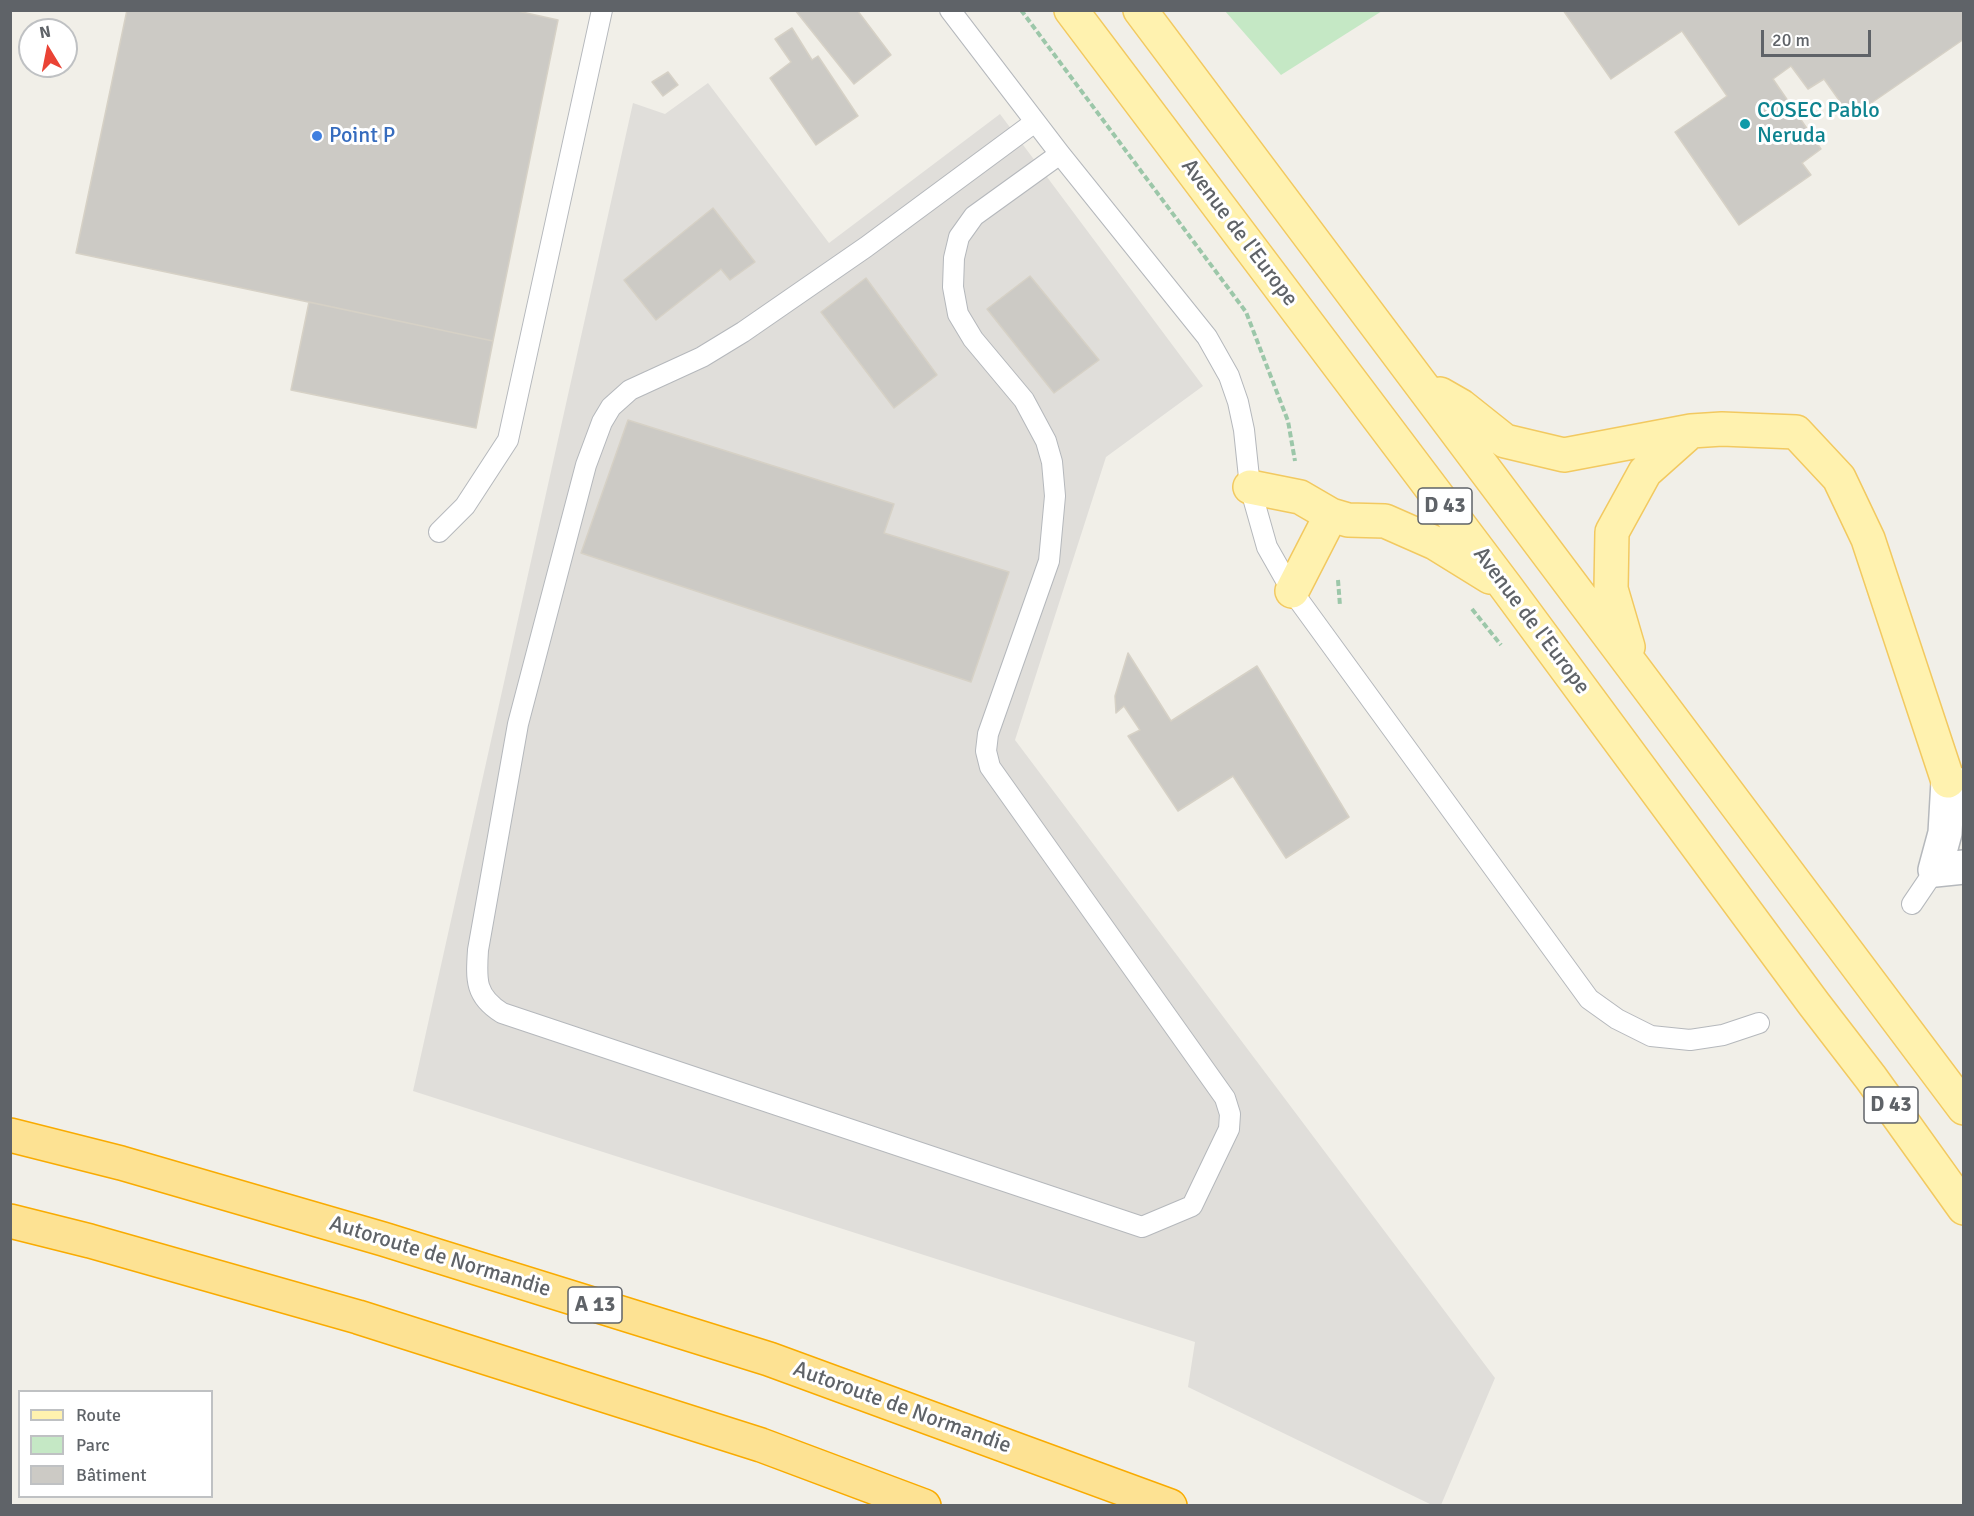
<!DOCTYPE html>
<html>
<head>
<meta charset="utf-8">
<style>
  body { margin:0 }
  #map { position:relative; width:1974px; height:1516px; overflow:hidden; background:#f1efe8; font-family:Signika,sans-serif }
  canvas { display:block }
  .frame { position:absolute; inset:0; border:12px solid #5f6368; pointer-events:none }
  .legend { position:absolute; left:18px; top:1390px; width:195px; height:108px; box-sizing:border-box; background:#fff; border:2px solid #bfc1c3; margin:0; padding:8px 10px; list-style:none; font-size:18px; color:#5f6368 }
  .legend li { display:flex; align-items:center; gap:12px; height:30px }
  .legend b { width:30px; border:2px solid #bfc1c3 }
  .north { position:absolute; left:18px; top:18px; width:60px; height:60px; box-sizing:border-box; background:#fff; border:2px solid #bfc1c3; border-radius:50%; rotate:350deg; font-size:16px; font-weight:700; line-height:24px; text-align:center; color:#5f6368 }
  .north::after { content:''; display:block; margin:auto; width:21px; height:27px; background:#ea4335; clip-path:polygon(50% 0,100% 100%,50% 72%,0 100%) }
  .scale { position:absolute; left:1761px; top:30px; width:110px; height:27px; box-sizing:border-box; border:3px solid #5f6368; border-top:0; padding-left:8px; font-size:18px; line-height:21px; white-space:nowrap; color:#5f6368; -webkit-text-stroke:4px #fff; paint-order:stroke }
</style>
</head>
<body>
<div id="map">
<canvas width="1974" height="1516"></canvas>
<div class="frame"></div>
<ul class="legend">
<li><b style="height:8px;background:#fff2af"></b>Route</li>
<li><b style="height:16px;background:#c5e8c5"></b>Parc</li>
<li><b style="height:16px;background:#cccac5"></b>Bâtiment</li>
</ul>
<div class="north">N</div>
<div class="scale">20 m</div>
</div>
<script>
const ctx = document.querySelector('canvas').getContext('2d');
ctx.lineJoin = 'round';
function fill(path, color) {
  ctx.fillStyle = color;
  ctx.fill(path, 'evenodd');
}
function trace(path, color, width, dash) {
  ctx.strokeStyle = color;
  ctx.lineWidth = width;
  ctx.lineCap = dash ? 'butt' : 'round';
  ctx.setLineDash(dash || []);
  ctx.stroke(path);
}
function drawText(font, color, halo, rows, align = 'center') {
  ctx.font = font + ' Signika,sans-serif';
  ctx.lineWidth = 6;
  ctx.setLineDash([]);
  ctx.textBaseline = 'middle';
  ctx.strokeStyle = halo;
  ctx.fillStyle = color;
  for (const [text, x, y, turn = 0] of rows) {
    ctx.save();
    ctx.translate(x, y);
    ctx.rotate((+turn || 0) * Math.PI / 180);
    ctx.textAlign = isNaN(turn) ? turn : align;
    if (halo) ctx.strokeText(text, 0, 0);
    ctx.fillText(text, 0, 0);
    ctx.restore();
  }
}
const industrial = new Path2D(`
  M 708,83 L 829,243 L 1000,114 L 1203,386 L 1106,457 L 1015,740 L 1495,1378 L 1441,1505 L 1432,1505 L 1188,1387 L 1195,1342 L 413,1091 L 633,103 L 665,114 Z`);
const green = new Path2D(`
  M 1225,11 L 1382,11 L 1281,75 Z`);
const building = new Path2D(`
  M 127,10 L 513,10 L 558,20 L 493,341 L 76,253 Z
  M 795,10 L 857,10 L 891,55 L 854,84 Z
  M 1563,10 L 1963,10 L 1964,39 L 1851,117 L 1824,79 L 1808,89 L 1791,66 L 1773,79 L 1821,149 L 1802,163 L 1811,175 L 1739,225 L 1675,132 L 1727,96 L 1682,31 L 1611,79 Z
  M 792,28 L 812,60 L 818,56 L 858,116 L 816,145 L 770,78 L 791,62 L 775,39 Z
  M 668,72 L 678,85 L 663,96 L 652,82 Z
  M 713,208 L 755,262 L 730,280 L 721,269 L 656,320 L 624,280 Z
  M 1030,276 L 1099,360 L 1054,393 L 987,309 Z
  M 866,278 L 937,375 L 894,408 L 821,312 Z
  M 309,302 L 493,341 L 476,428 L 291,390 Z
  M 628,420 L 894,504 L 884,533 L 1009,572 L 971,682 L 581,553 Z
  M 1128,653 L 1171,721 L 1257,666 L 1349,817 L 1286,858 L 1233,776 L 1178,811 L 1128,736 L 1140,730 L 1124,706 L 1116,713 L 1115,696 Z`);
const path = new Path2D(`
  M 1021,10 L 1246,312 L 1288,421 L 1295,461
  M 1338,580 L 1340,606
  M 1472,609 L 1501,645`);
const lane = new Path2D(`
  M 950,10 L 1060,154 L 1207,337 L 1229,376 L 1238,402 L 1244,430 L 1250,487 L 1267,547 L 1292,591 L 1589,999 L 1617,1019 L 1651,1036 L 1690,1040 L 1723,1035 L 1759,1023
  M 1035,122 L 866,247 L 743,332 L 702,357 L 630,390 L 611,407 L 602,422 L 586,465 L 518,724 L 478,950 C 476,980 475,996 502,1013 L 1142,1227 L 1192,1206 L 1229,1129 L 1230,1114 L 1225,1098 L 990,767 L 986,751 L 988,734 L 1049,561 L 1055,496 L 1052,462 L 1046,441 L 1024,400 L 973,339 L 958,314 L 953,287 L 954,258 L 959,237 L 974,216 L 1060,154
  M 439,532 L 465,506 L 508,440 L 602,10
  M 1912,904 L 1935,870`);
const street = new Path2D(`
  M 1964,787 L 1948,781 L 1945,833 L 1935,870 L 1964,867`);
const primary = new Path2D(`
  M 1071,10 L 1506,587 L 1814,1004 L 1871,1078 L 1964,1208
  M 1140,10 L 1964,1108
  M 1440,394 L 1461,406 L 1505,441 L 1564,455 L 1691,431 L 1722,429 L 1796,432 L 1839,478 L 1868,539 L 1948,781
  M 1250,487 L 1300,497 L 1331,515
  M 1292,591 L 1331,515 L 1348,520 L 1385,521 L 1435,543 L 1490,577
  M 1628,647 L 1611,589 L 1612,532 L 1645,472 L 1691,431`);
const highway = new Path2D(`
  M 10,1135 L 121,1163 L 383,1239 L 769,1359 L 1170,1506
  M 10,1221 L 90,1241 L 358,1317 L 761,1445 L 924,1506`);
const markers = [
  [1745,124,6,"#0f9aa8"],
  [317,136,6,"#3f7fe0"]
];
const shields = [
  [1445,506,54],
  [1891,1105,54],
  [595,1305,54]
];
const shieldNames = [
  ["D 43",1445,506],
  ["D 43",1891,1105],
  ["A 13",595,1305]
];
const cultureNames = [
  ["COSEC Pablo",1757,111],
  ["Neruda",1757,136]
];
const shopNames = [
  ["Point P",329,136]
];
const streetNames = [
  ["Avenue de l'Europe",1239,233,53],
  ["Avenue de l'Europe",1531,621,53],
  ["Autoroute de Normandie",440,1257,17],
  ["Autoroute de Normandie",902,1408,20]
];
fill(industrial, '#e0deda');
fill(green, '#c5e8c5');
fill(building, '#cccac5');
trace(building, '#d6d1c6', 1.5);
trace(lane, '#b5b8bc', 22);
trace(street, '#b5b8bc', 36);
trace(primary, '#f2c960', 36);
trace(highway, '#f9ab00', 36);
trace(path, '#9cc7a9', 4, [6, 3]);
trace(lane, '#fff', 20);
trace(street, '#fff', 33);
trace(primary, '#fff2af', 33);
trace(highway, '#fde293', 33);
for (const [x, y, r, color] of markers) {
  const dot = new Path2D();
  dot.arc(x, y, r, 0, 2 * Math.PI);
  ctx.fillStyle = color;
  ctx.fill(dot);
  trace(dot, '#fff', 2);
}
for (const [x, y, w] of shields) {
  const box = new Path2D();
  box.roundRect(x - w / 2, y - 18, w, 36, 4.5);
  ctx.fillStyle = '#fff';
  ctx.fill(box);
  trace(box, '#5f6368', 1.5);
}
drawText('bold 21px', '#5f6368', null, shieldNames);
drawText('22px', '#0d838f', '#fff', cultureNames, 'left');
drawText('22px', '#366cbe', '#fff', shopNames, 'left');
drawText('22px', '#5f6368', '#fff', streetNames);
</script>
</body>
</html>
